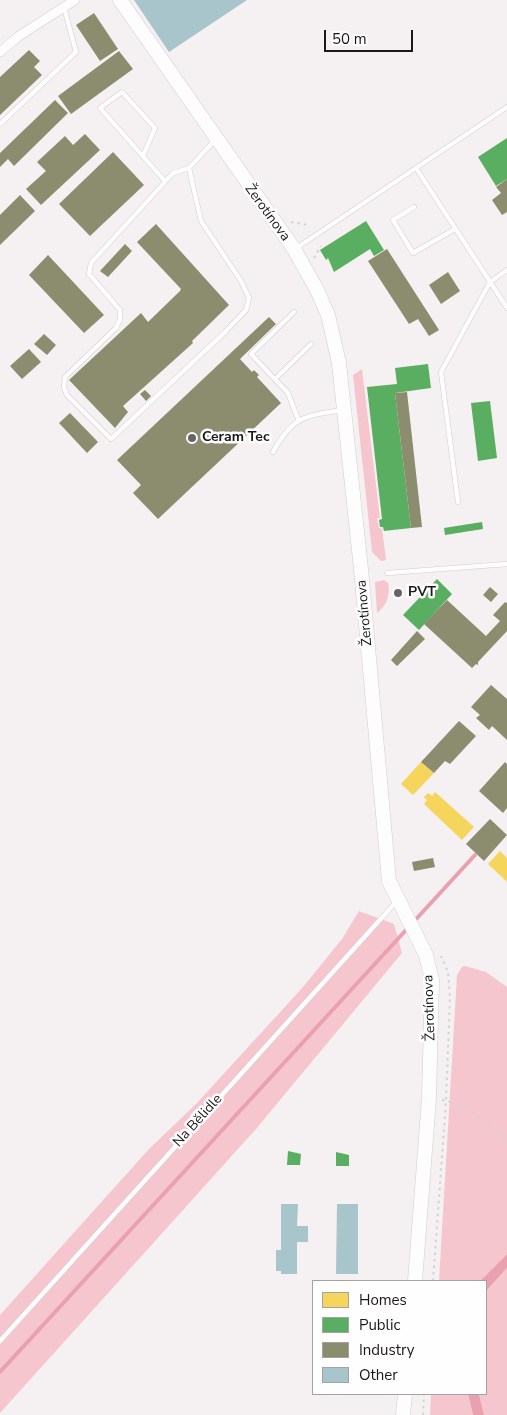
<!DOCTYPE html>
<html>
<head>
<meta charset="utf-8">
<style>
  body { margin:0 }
  #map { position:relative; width:507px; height:1415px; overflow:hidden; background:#f5f0f1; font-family:"Nunito Sans",sans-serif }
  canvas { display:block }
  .legend { position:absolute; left:312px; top:1280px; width:175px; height:115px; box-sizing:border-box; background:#fffefe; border:1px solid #a4a2a2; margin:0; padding:6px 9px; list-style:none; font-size:15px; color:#1b1819 }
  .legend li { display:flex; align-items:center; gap:10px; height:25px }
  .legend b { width:25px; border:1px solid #a4a2a2 }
  .scale { position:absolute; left:324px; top:30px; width:89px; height:22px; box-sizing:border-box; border:2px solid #1b1819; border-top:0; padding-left:6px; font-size:15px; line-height:18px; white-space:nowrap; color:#1b1819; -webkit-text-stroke:4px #fffefe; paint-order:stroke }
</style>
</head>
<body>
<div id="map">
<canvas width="507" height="1415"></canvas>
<ul class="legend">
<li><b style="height:14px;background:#f6d55c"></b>Homes</li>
<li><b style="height:14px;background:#5aae61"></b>Public</li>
<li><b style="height:14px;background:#8c8c6e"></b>Industry</li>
<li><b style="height:14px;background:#a7c5ca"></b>Other</li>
</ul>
<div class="scale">50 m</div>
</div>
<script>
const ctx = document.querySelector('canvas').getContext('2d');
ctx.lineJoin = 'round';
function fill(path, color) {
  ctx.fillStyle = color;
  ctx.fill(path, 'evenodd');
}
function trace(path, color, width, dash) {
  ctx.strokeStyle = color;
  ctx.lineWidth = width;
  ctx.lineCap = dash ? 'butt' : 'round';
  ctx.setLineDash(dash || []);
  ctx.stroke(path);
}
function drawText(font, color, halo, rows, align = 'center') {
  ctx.font = font + ' "Nunito Sans",sans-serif';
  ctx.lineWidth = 5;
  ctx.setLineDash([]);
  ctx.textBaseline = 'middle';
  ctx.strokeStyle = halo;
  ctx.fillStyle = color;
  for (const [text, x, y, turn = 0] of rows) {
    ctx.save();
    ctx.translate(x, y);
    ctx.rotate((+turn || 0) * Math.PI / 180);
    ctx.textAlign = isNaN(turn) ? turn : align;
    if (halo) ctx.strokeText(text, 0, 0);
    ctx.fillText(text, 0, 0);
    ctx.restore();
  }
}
const green = new Path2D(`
  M 362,369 L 380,518 L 377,518 L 379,528 L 382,529 L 386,560 L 381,561 L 372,552 L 353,375 Z
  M 384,580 L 388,583 C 391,595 386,606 377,613 L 375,582 Z
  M 359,911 L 394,924 L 402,953 L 256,1129 L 0,1413 L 0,1315 L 149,1149 L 197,1103 L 303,987 L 342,939 Z
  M 465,966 L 486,972 L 507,987 L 507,1254 L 480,1281 L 439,1281 L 457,975 L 462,967 Z
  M 507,1268 L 507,1415 L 484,1415 L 479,1394 L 486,1394 L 486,1291 Z
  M 431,1394 L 468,1394 L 473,1415 L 430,1415 Z`);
const water = new Path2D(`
  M 507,1254 L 507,1268 L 486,1291 L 486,1281 L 480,1281 Z
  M 468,1394 L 479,1394 L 484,1415 L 473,1415 Z`);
const homes = new Path2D(`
  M 421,762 L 434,773 L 413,795 L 401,784 Z
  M 435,792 L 474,827 L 462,840 L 424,804 L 427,800 L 424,797 L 428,793 L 432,796 Z
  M 500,851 L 507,858 L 507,882 L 488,864 Z`);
const public = new Path2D(`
  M 507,138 L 507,179 L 496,186 L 478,157 Z
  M 366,221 L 384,250 L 374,256 L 370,249 L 334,272 L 328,258 L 326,260 L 320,250 Z
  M 428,364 L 431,388 L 395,393 L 411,528 L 384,531 L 383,527 L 380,527 L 379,520 L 382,519 L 367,387 L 397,384 L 395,368 Z
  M 490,401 L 497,458 L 478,461 L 471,403 Z
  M 482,522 L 483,529 L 445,535 L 444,528 Z
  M 437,579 L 452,594 L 419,630 L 403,615 Z
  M 288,1151 L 301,1154 L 300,1165 L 287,1165 Z
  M 336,1152 L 349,1155 L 349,1166 L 336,1166 Z`);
const industry = new Path2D(`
  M 94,13 L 118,49 L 100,61 L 76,25 Z
  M 29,50 L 40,61 L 34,67 L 42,75 L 0,115 L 0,77 Z
  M 119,51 L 133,69 L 71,114 L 58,96 Z
  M 55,100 L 68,113 L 14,166 L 8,159 L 0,167 L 0,153 Z
  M 85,134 L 100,150 L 41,205 L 26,189 L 46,171 L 37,162 L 65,136 L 73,145 Z
  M 113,152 L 144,185 L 90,236 L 59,204 Z
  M 507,179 L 507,212 L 502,215 L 492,200 L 501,193 L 496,187 Z
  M 20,195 L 35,211 L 0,245 L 0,215 Z
  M 156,224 L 229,305 L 192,341 L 193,343 L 123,406 L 128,412 L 115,428 L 69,380 L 141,313 L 148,322 L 180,291 L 181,289 L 137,242 Z
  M 125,244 L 132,251 L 108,277 L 100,271 Z
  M 387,249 L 439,330 L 429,336 L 418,319 L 409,324 L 368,261 Z
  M 48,255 L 104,315 L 84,333 L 29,275 Z
  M 448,272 L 460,291 L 441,304 L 429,285 Z
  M 269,317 L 276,324 L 240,359 L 252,372 L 254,370 L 259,375 L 257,377 L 281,403 L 158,519 L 133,493 L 141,485 L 117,460 Z
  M 44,334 L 56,345 L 47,355 L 34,344 Z
  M 29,349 L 41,362 L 22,379 L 10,366 Z
  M 145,390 L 151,396 L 146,401 L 140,394 Z
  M 407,392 L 422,527 L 411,528 L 395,393 Z
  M 70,413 L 98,442 L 87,453 L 59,423 Z
  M 490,587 L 498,594 L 491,602 L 483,595 Z
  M 447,600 L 486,636 L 500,621 L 493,615 L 505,602 L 507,603 L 507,631 L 478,662 L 478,665 L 476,664 L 472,668 L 424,624 Z
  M 417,631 L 425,639 L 397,666 L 391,660 Z
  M 491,685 L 507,699 L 507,740 L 492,726 L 489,730 L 476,718 L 480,715 L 471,707 Z
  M 459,721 L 476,736 L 450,764 L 445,761 L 434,773 L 421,762 Z
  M 505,762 L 507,764 L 507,808 L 503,813 L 479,791 Z
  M 490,819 L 507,835 L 484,861 L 466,844 Z
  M 433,858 L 435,867 L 414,871 L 412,862 Z`);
const stream = new Path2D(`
  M 0,1372 L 475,855`);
const building = new Path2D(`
  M 134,0 L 247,0 L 169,52 Z
  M 281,1204 L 298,1204 L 297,1226 L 308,1226 L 308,1242 L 297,1242 L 297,1274 L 281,1274 L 281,1271 L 276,1271 L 276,1250 L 281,1250 Z
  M 337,1204 L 358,1204 L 358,1274 L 336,1274 Z`);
const path = new Path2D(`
  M 291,222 L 309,225
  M 314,258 L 321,246
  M 442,1100 C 468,1105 490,1122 507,1142
  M 433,1281 L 446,1101 L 450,997 L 448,972 L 441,956
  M 423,1415 L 424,1394`);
const lane = new Path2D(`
  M 0,124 L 76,52 L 64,7
  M 143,156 L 155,128 L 122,92 L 100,108 L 165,181
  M 189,168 L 201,221 L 241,281 L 249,298 L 246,310 L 225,332 L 111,439 L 67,395 L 64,387 L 65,377 L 116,328 L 120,319 L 120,310 L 89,274 L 91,263 L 173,173 L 189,168 L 215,140
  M 416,168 L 507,308
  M 414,207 L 393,220 L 413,253 L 455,229
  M 295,249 L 507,107
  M 294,312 L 251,354 L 288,393 L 298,419
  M 275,379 L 311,344
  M 273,452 C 293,416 304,416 343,410
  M 458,502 L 441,372 L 490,282 L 507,270
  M 387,573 L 507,564
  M 0,1341 L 396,902`);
const street = new Path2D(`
  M 0,52 L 19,36 L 75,0`);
const secondary = new Path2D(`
  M 120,0 L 294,249 L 317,290 L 328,315 L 339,363 L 361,569 L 389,881 L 426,955 L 432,980 L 429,1098 L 415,1281
  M 403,1415 L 405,1394`);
const markers = [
  [192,438,5,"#676465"],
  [398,593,5,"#676465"]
];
const streetNames = [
  ["Žerotínova",267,213,54],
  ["Žerotínova",365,613,-95],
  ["Žerotínova",430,1008,-92],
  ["Na Bělidle",198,1121,-48]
];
const poiNames = [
  ["Ceram Tec",202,438],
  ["PVT",408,593]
];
fill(green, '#f6c6ce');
fill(water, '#eaa1af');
fill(homes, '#f6d55c');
fill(public, '#5aae61');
fill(industry, '#8c8c6e');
trace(stream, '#eaa1af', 4);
fill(building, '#a7c5ca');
trace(lane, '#d1cdce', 5.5);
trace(street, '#d1cdce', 10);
trace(secondary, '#d1cdce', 15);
trace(path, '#d4d3d3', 2, [2.5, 4]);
trace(lane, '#fefdfd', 4.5);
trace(street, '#fefdfd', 9);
trace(secondary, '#fefdfd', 14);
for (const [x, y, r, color] of markers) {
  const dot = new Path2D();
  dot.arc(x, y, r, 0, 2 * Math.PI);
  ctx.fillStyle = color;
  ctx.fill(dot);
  trace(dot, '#fffefe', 2);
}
drawText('14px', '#1b1819', '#fffefe', streetNames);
drawText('bold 14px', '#1b1819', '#fffefe', poiNames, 'left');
</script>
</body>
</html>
